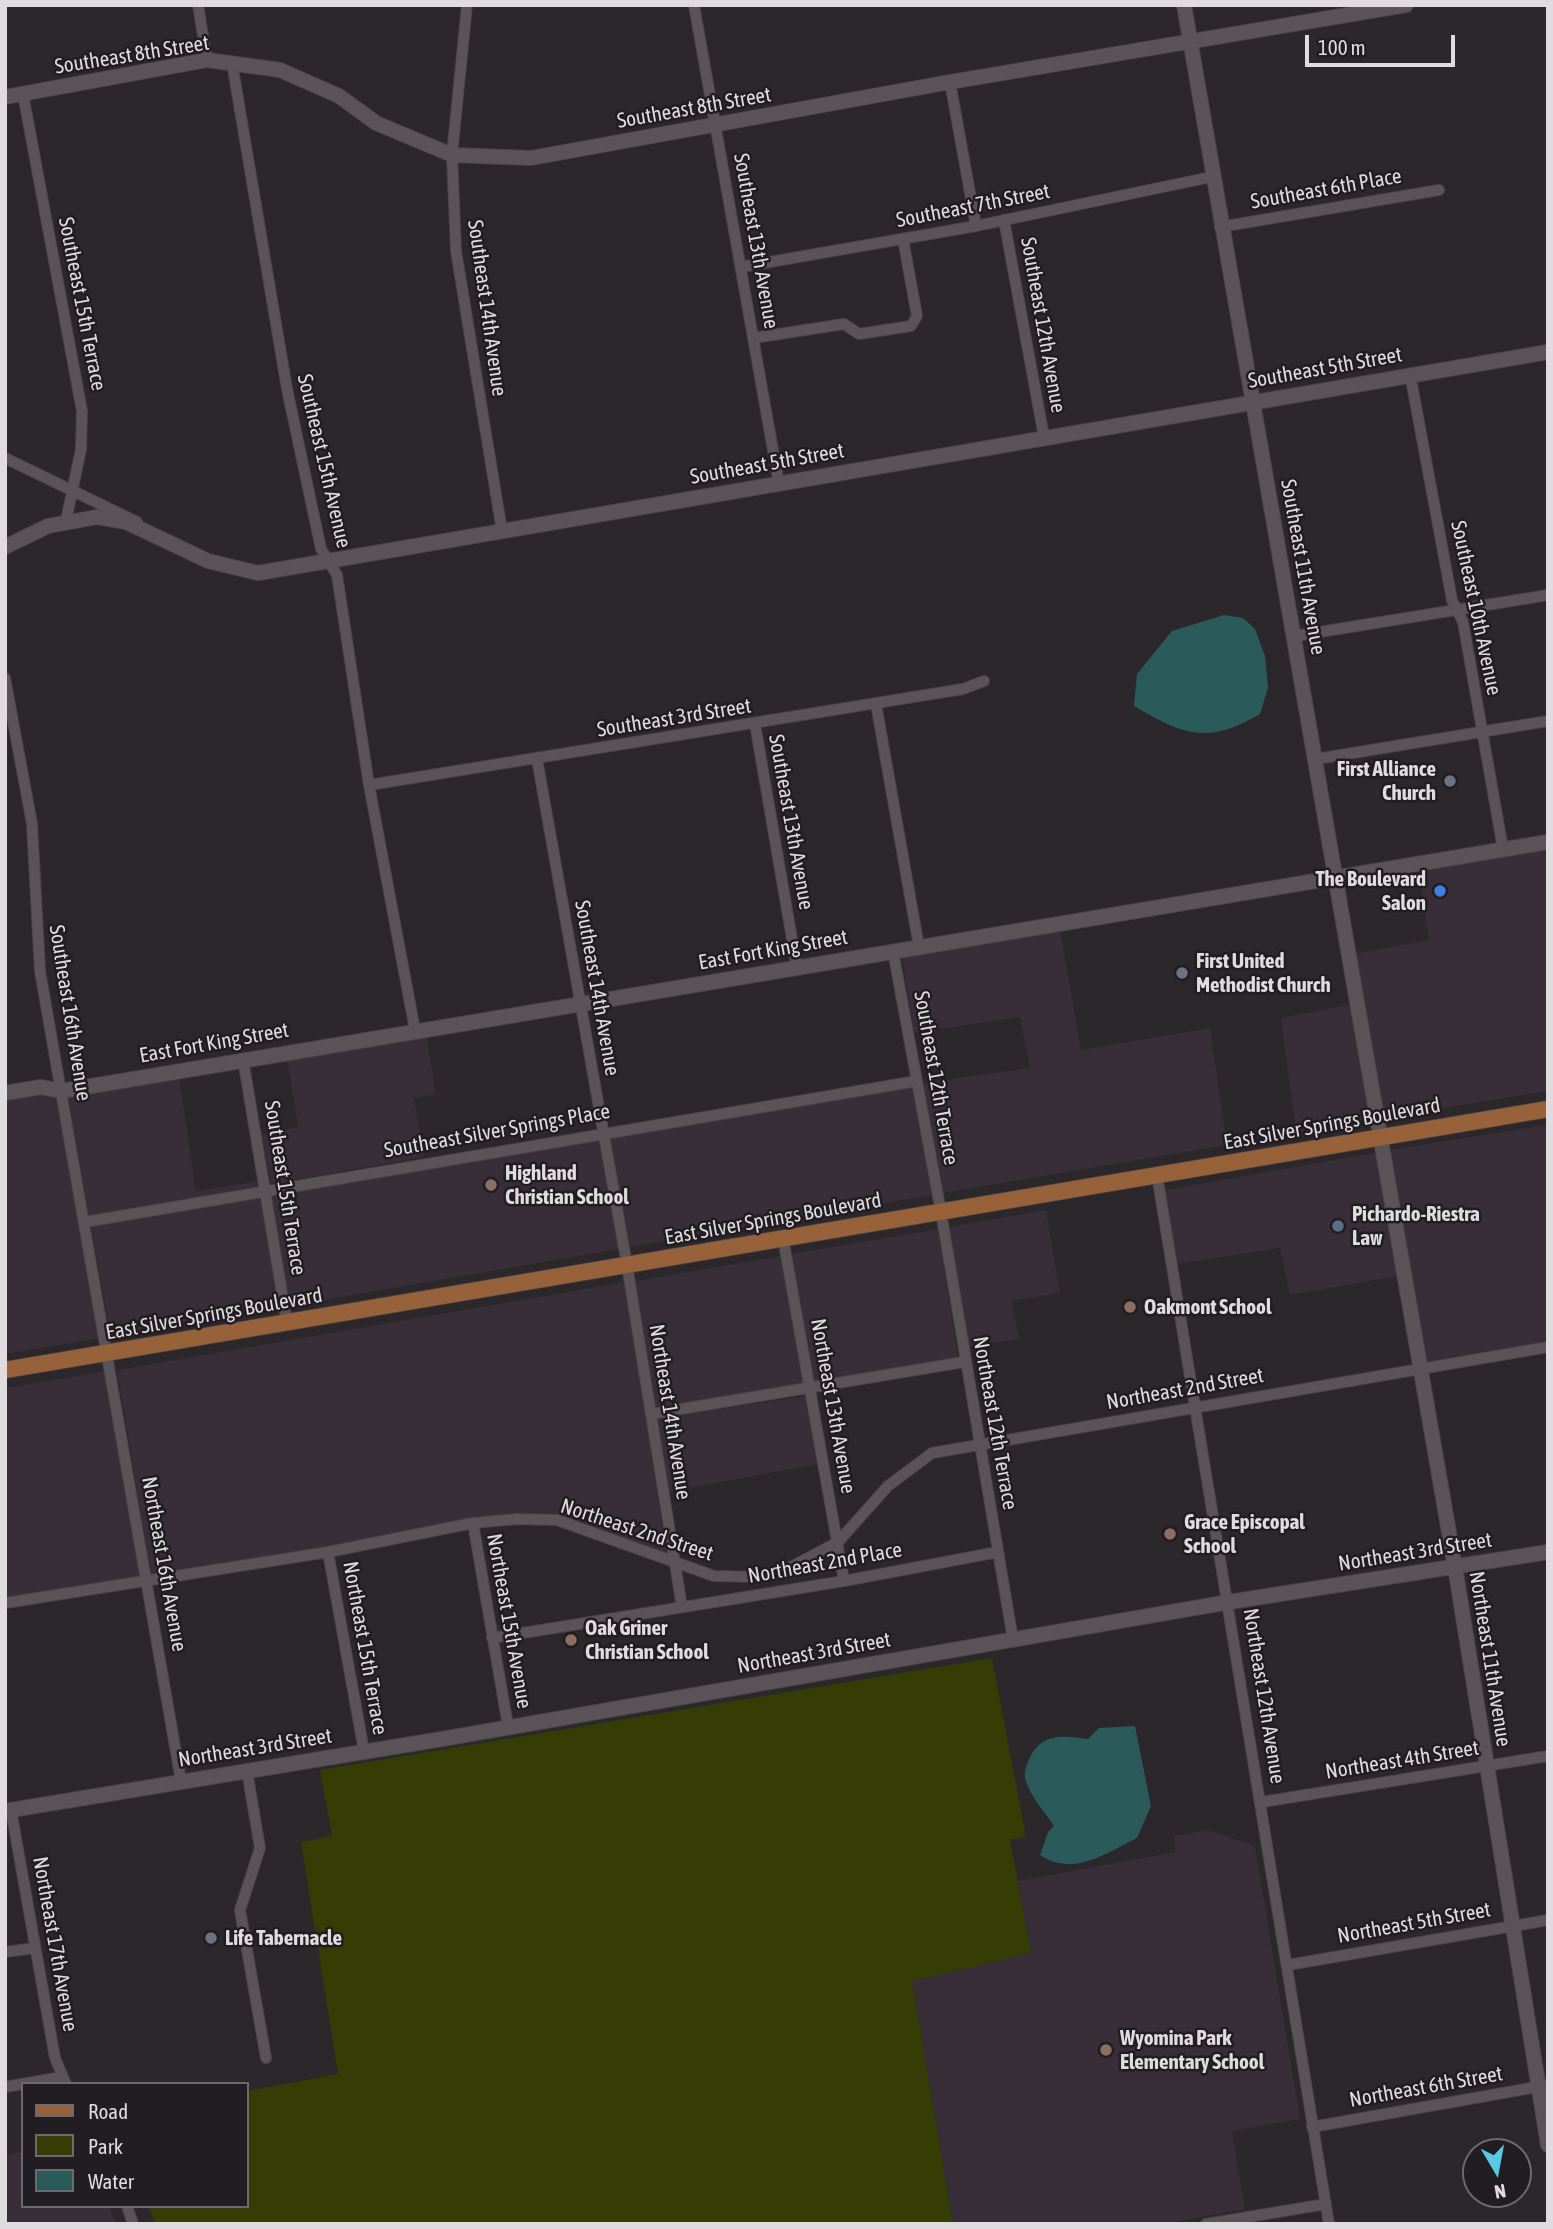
<!DOCTYPE html>
<html>
<head>
<meta charset="utf-8">
<style>
  body { margin:0 }
  #map { position:relative; width:1553px; height:2229px; overflow:hidden; background:#2c272b; font-family:"Asap Condensed",sans-serif }
  canvas { display:block }
  .frame { position:absolute; inset:0; border:7px solid #dfdbde; pointer-events:none }
  .legend { position:absolute; left:21px; top:2082px; width:228px; height:126px; box-sizing:border-box; background:#221d22; border:2px solid #6e696d; margin:0; padding:9px 12px; list-style:none; font-size:21px; color:#dfdbde }
  .legend li { display:flex; align-items:center; gap:14px; height:35px }
  .legend b { width:35px; border:2px solid #6e696d }
  .north { position:absolute; left:1462px; top:2138px; width:70px; height:70px; box-sizing:border-box; background:#221d22; border:2px solid #6e696d; border-radius:50%; rotate:170deg; font-size:19px; font-weight:700; line-height:28px; text-align:center; color:#dfdbde }
  .north::after { content:''; display:block; margin:auto; width:24px; height:32px; background:#57c9e2; clip-path:polygon(50% 0,100% 100%,50% 72%,0 100%) }
  .scale { position:absolute; left:1305px; top:35px; width:150px; height:32px; box-sizing:border-box; border:4px solid #dfdbde; border-top:0; padding-left:9px; font-size:21px; line-height:24px; white-space:nowrap; color:#dfdbde; -webkit-text-stroke:5px #221d22; paint-order:stroke }
</style>
</head>
<body>
<div id="map">
<canvas width="1553" height="2229"></canvas>
<div class="frame"></div>
<ul class="legend">
<li><b style="height:9px;background:#976239"></b>Road</li>
<li><b style="height:19px;background:#353c04"></b>Park</li>
<li><b style="height:19px;background:#2b5a5b"></b>Water</li>
</ul>
<div class="north">N</div>
<div class="scale">100 m</div>
</div>
<script>
const ctx = document.querySelector('canvas').getContext('2d');
ctx.lineJoin = 'round';
function fill(path, color) {
  ctx.fillStyle = color;
  ctx.fill(path, 'evenodd');
}
function trace(path, color, width, dash) {
  ctx.strokeStyle = color;
  ctx.lineWidth = width;
  ctx.lineCap = dash ? 'butt' : 'round';
  ctx.setLineDash(dash || []);
  ctx.stroke(path);
}
function drawText(font, color, halo, rows, align = 'center') {
  ctx.font = font + ' "Asap Condensed",sans-serif';
  ctx.lineWidth = 5;
  ctx.setLineDash([]);
  ctx.textBaseline = 'middle';
  ctx.strokeStyle = halo;
  ctx.fillStyle = color;
  for (const [text, x, y, turn = 0] of rows) {
    ctx.save();
    ctx.translate(x, y);
    ctx.rotate((+turn || 0) * Math.PI / 180);
    ctx.textAlign = isNaN(turn) ? turn : align;
    if (halo) ctx.strokeText(text, 0, 0);
    ctx.fillText(text, 0, 0);
    ctx.restore();
  }
}
const built = new Path2D(`
  M 1548,848 L 1548,1091 L 1383,1118 L 1354,954 L 1429,940 L 1418,870 Z
  M 1060,930 L 1081,1050 L 1210,1028 L 1227,1145 L 943,1193 L 922,1083 L 1030,1068 L 1020,1017 L 914,1033 L 902,955 Z
  M 1352,1004 L 1373,1120 L 1296,1133 L 1281,1018 Z
  M 426,1034 L 436,1094 L 414,1098 L 424,1156 L 445,1153 L 271,1184 L 262,1135 L 298,1127 L 287,1058 Z
  M 179,1077 L 196,1191 L 260,1181 L 260,1186 L 89,1216 L 68,1096 Z
  M 913,1087 L 933,1195 L 629,1247 L 609,1137 Z
  M 41,1093 L 58,1096 L 101,1338 L 5,1354 L 5,1098 Z
  M 1546,1125 L 1548,1341 L 1422,1362 L 1389,1150 Z
  M 599,1139 L 619,1249 L 289,1306 L 272,1195 Z
  M 1379,1152 L 1398,1276 L 1290,1295 L 1280,1248 L 1177,1264 L 1165,1190 Z
  M 262,1197 L 279,1307 L 111,1336 L 91,1227 Z
  M 1046,1210 L 1060,1293 L 1012,1301 L 1019,1339 L 967,1347 L 948,1227 Z
  M 938,1229 L 958,1358 L 814,1383 L 791,1254 Z
  M 781,1256 L 804,1384 L 655,1407 L 635,1281 Z
  M 625,1282 L 667,1556 L 559,1515 L 517,1513 L 477,1517 L 327,1546 L 151,1574 L 117,1370 Z
  M 107,1371 L 141,1576 L 5,1597 L 5,1388 Z
  M 806,1396 L 818,1464 L 668,1492 L 657,1419 Z
  M 1208,1830 L 1255,1846 L 1300,2119 L 1232,2131 L 1245,2209 L 1163,2224 L 953,2224 L 911,1981 L 1030,1953 L 1018,1881 L 1175,1852 L 1174,1836 Z
  M 23,2152 L 23,2206 L 109,2206 L 117,2224 L 5,2224 L 5,2155 Z`);
const green = new Path2D(`
  M 992,1658 L 1026,1837 L 1010,1840 L 1031,1953 L 912,1981 L 953,2224 L 155,2224 L 149,2206 L 247,2206 L 247,2091 L 338,2074 L 301,1842 L 332,1836 L 320,1770 Z`);
const water = new Path2D(`
  M 1224,615 L 1243,618 L 1255,629 L 1265,656 L 1268,688 L 1260,714 C 1208,745 1183,735 1134,706 L 1137,674 L 1172,631 Z
  M 1135,1726 L 1151,1806 L 1137,1838 C 1105,1854 1073,1877 1040,1855 L 1048,1832 L 1054,1826 C 1044,1811 1029,1795 1025,1778 C 1024,1772 1026,1767 1028,1762 C 1039,1733 1061,1735 1088,1739 L 1099,1728 Z`);
const street = new Path2D(`
  M 198,5 L 207,60
  M 467,5 L 452,155 L 456,251 L 502,531
  M 694,5 L 779,484
  M 232,63 L 287,389 L 321,549 L 337,575 L 369,785 L 415,1030
  M 950,82 L 976,226
  M 23,94 L 82,411 L 81,449 L 66,521
  M 1004,220 L 1044,437
  M 1220,227 L 1439,190
  M 741,267 L 976,226 L 1211,177
  M 753,338 L 844,324 L 859,334 L 911,326 L 917,316 L 903,239
  M 1410,374 L 1452,600 L 1463,622 L 1503,849
  M 5,458 L 137,522
  M 1295,636 L 1548,595
  M 5,678 L 32,824 L 40,971 L 181,1781
  M 876,704 L 919,947
  M 755,724 L 797,968
  M 537,759 L 627,1265 L 682,1607
  M 1316,759 L 1548,721
  M 369,785 L 963,689 L 984,681
  M 893,951 L 941,1212 L 1013,1640
  M 243,1059 L 287,1323
  M 1157,1175 L 1329,2224
  M 85,1222 L 917,1081
  M 783,1238 L 844,1581
  M 651,1414 L 964,1362
  M 473,1523 L 508,1726
  M 328,1552 L 364,1751
  M 5,1603 L 328,1552 L 473,1523 L 517,1519 L 557,1520 L 714,1576 L 758,1577 L 791,1567 L 838,1542 L 888,1486 L 932,1453 L 1548,1347
  M 492,1638 L 844,1581 L 998,1552
  M 247,1771 L 260,1848 L 240,1910 L 266,2058
  M 1262,1802 L 1548,1756
  M 11,1810 L 55,2058 L 66,2084
  M 5,1952 L 35,1948
  M 1288,1965 L 1548,1920
  M 5,2087 L 62,2077
  M 1312,2127 L 1548,2085
  M 127,2206 L 133,2224
  M 1206,2224 L 1326,2204`);
const secondary = new Path2D(`
  M 1184,5 L 1455,1567 L 1548,2145
  M 5,97 L 207,60 L 280,70 L 339,96 L 376,123 L 452,155 L 531,158 L 950,82 L 1406,5
  M 5,547 L 48,526 L 97,517 L 126,522 L 208,561 L 258,573 L 1548,352
  M 5,1093 L 41,1087 L 62,1091 L 1548,842
  M 5,1811 L 442,1739 L 1229,1602 L 1548,1552`);
const primary = new Path2D(`
  M 5,1370 L 1548,1109`);
const markers = [
  [1450,781,7,"#6b7280"],
  [1440,891,7,"#3f7fe0"],
  [1182,973,7,"#6b7280"],
  [491,1185,7,"#8d6e63"],
  [1338,1226,7,"#5c6f8a"],
  [1130,1307,7,"#8d6e63"],
  [1170,1534,7,"#8d6e63"],
  [571,1640,7,"#8d6e63"],
  [211,1938,7,"#6b7280"],
  [1106,2050,7,"#8d6e63"]
];
const streetNames = [
  ["Southeast 8th Street",132,55,-9],
  ["Southeast 8th Street",694,108,-10],
  ["Southeast 6th Place",1326,189,-10],
  ["Southeast 7th Street",973,206,-11],
  ["Southeast 13th Avenue",756,241,80],
  ["Southeast 15th Terrace",82,304,79],
  ["Southeast 14th Avenue",487,308,82],
  ["Southeast 12th Avenue",1043,325,80],
  ["Southeast 5th Street",1325,368,-10],
  ["Southeast 15th Avenue",324,461,77],
  ["Southeast 5th Street",767,464,-10],
  ["Southeast 11th Avenue",1303,567,80],
  ["Southeast 10th Avenue",1476,608,78],
  ["Southeast 3rd Street",674,718,-9],
  ["Southeast 13th Avenue",791,822,80],
  ["East Fort King Street",773,950,-10],
  ["Southeast 14th Avenue",597,988,80],
  ["Southeast 16th Avenue",70,1013,81],
  ["East Fort King Street",214,1043,-10],
  ["Southeast 12th Terrace",936,1078,80],
  ["East Silver Springs Boulevard",1332,1124,-10],
  ["Southeast Silver Springs Place",497,1131,-10],
  ["Southeast 15th Terrace",285,1188,81],
  ["East Silver Springs Boulevard",773,1219,-10],
  ["East Silver Springs Boulevard",214,1314,-10],
  ["Northeast 2nd Street",1185,1389,-10],
  ["Northeast 13th Avenue",833,1406,80],
  ["Northeast 14th Avenue",670,1412,81],
  ["Northeast 12th Terrace",995,1423,80],
  ["Northeast 2nd Street",637,1530,18],
  ["Northeast 3rd Street",1415,1552,-9],
  ["Northeast 2nd Place",825,1563,-10],
  ["Northeast 16th Avenue",164,1564,80],
  ["Northeast 15th Avenue",509,1621,80],
  ["Northeast 15th Terrace",365,1648,80],
  ["Northeast 3rd Street",814,1653,-10],
  ["Northeast 11th Avenue",1490,1659,81],
  ["Northeast 12th Avenue",1264,1696,81],
  ["Northeast 3rd Street",255,1748,-9],
  ["Northeast 4th Street",1402,1760,-9],
  ["Northeast 5th Street",1414,1923,-10],
  ["Northeast 17th Avenue",55,1944,80],
  ["Northeast 6th Street",1426,2087,-10]
];
const poiNames = [
  ["First Alliance",1436,769,"right"],
  ["Church",1436,793,"right"],
  ["The Boulevard",1426,879,"right"],
  ["Salon",1426,903,"right"],
  ["First United",1196,961],
  ["Methodist Church",1196,985],
  ["Highland",505,1173],
  ["Christian School",505,1197],
  ["Pichardo-Riestra",1352,1214],
  ["Law",1352,1238],
  ["Oakmont School",1144,1307],
  ["Grace Episcopal",1184,1522],
  ["School",1184,1546],
  ["Oak Griner",585,1628],
  ["Christian School",585,1652],
  ["Life Tabernacle",225,1938],
  ["Wyomina Park",1120,2038],
  ["Elementary School",1120,2062]
];
fill(built, '#372e37');
fill(green, '#353c04');
fill(water, '#2b5a5b');
trace(street, '#494549', 12);
trace(secondary, '#494549', 16);
trace(primary, '#494549', 18);
trace(street, '#5a5459', 10);
trace(secondary, '#5a5459', 14);
trace(primary, '#976239', 16);
for (const [x, y, r, color] of markers) {
  const dot = new Path2D();
  dot.arc(x, y, r, 0, 2 * Math.PI);
  ctx.fillStyle = color;
  ctx.fill(dot);
  trace(dot, '#221d22', 2.5);
}
drawText('21px', '#dfdbde', '#221d22', streetNames);
drawText('bold 21px', '#dfdbde', '#221d22', poiNames, 'left');
</script>
</body>
</html>
